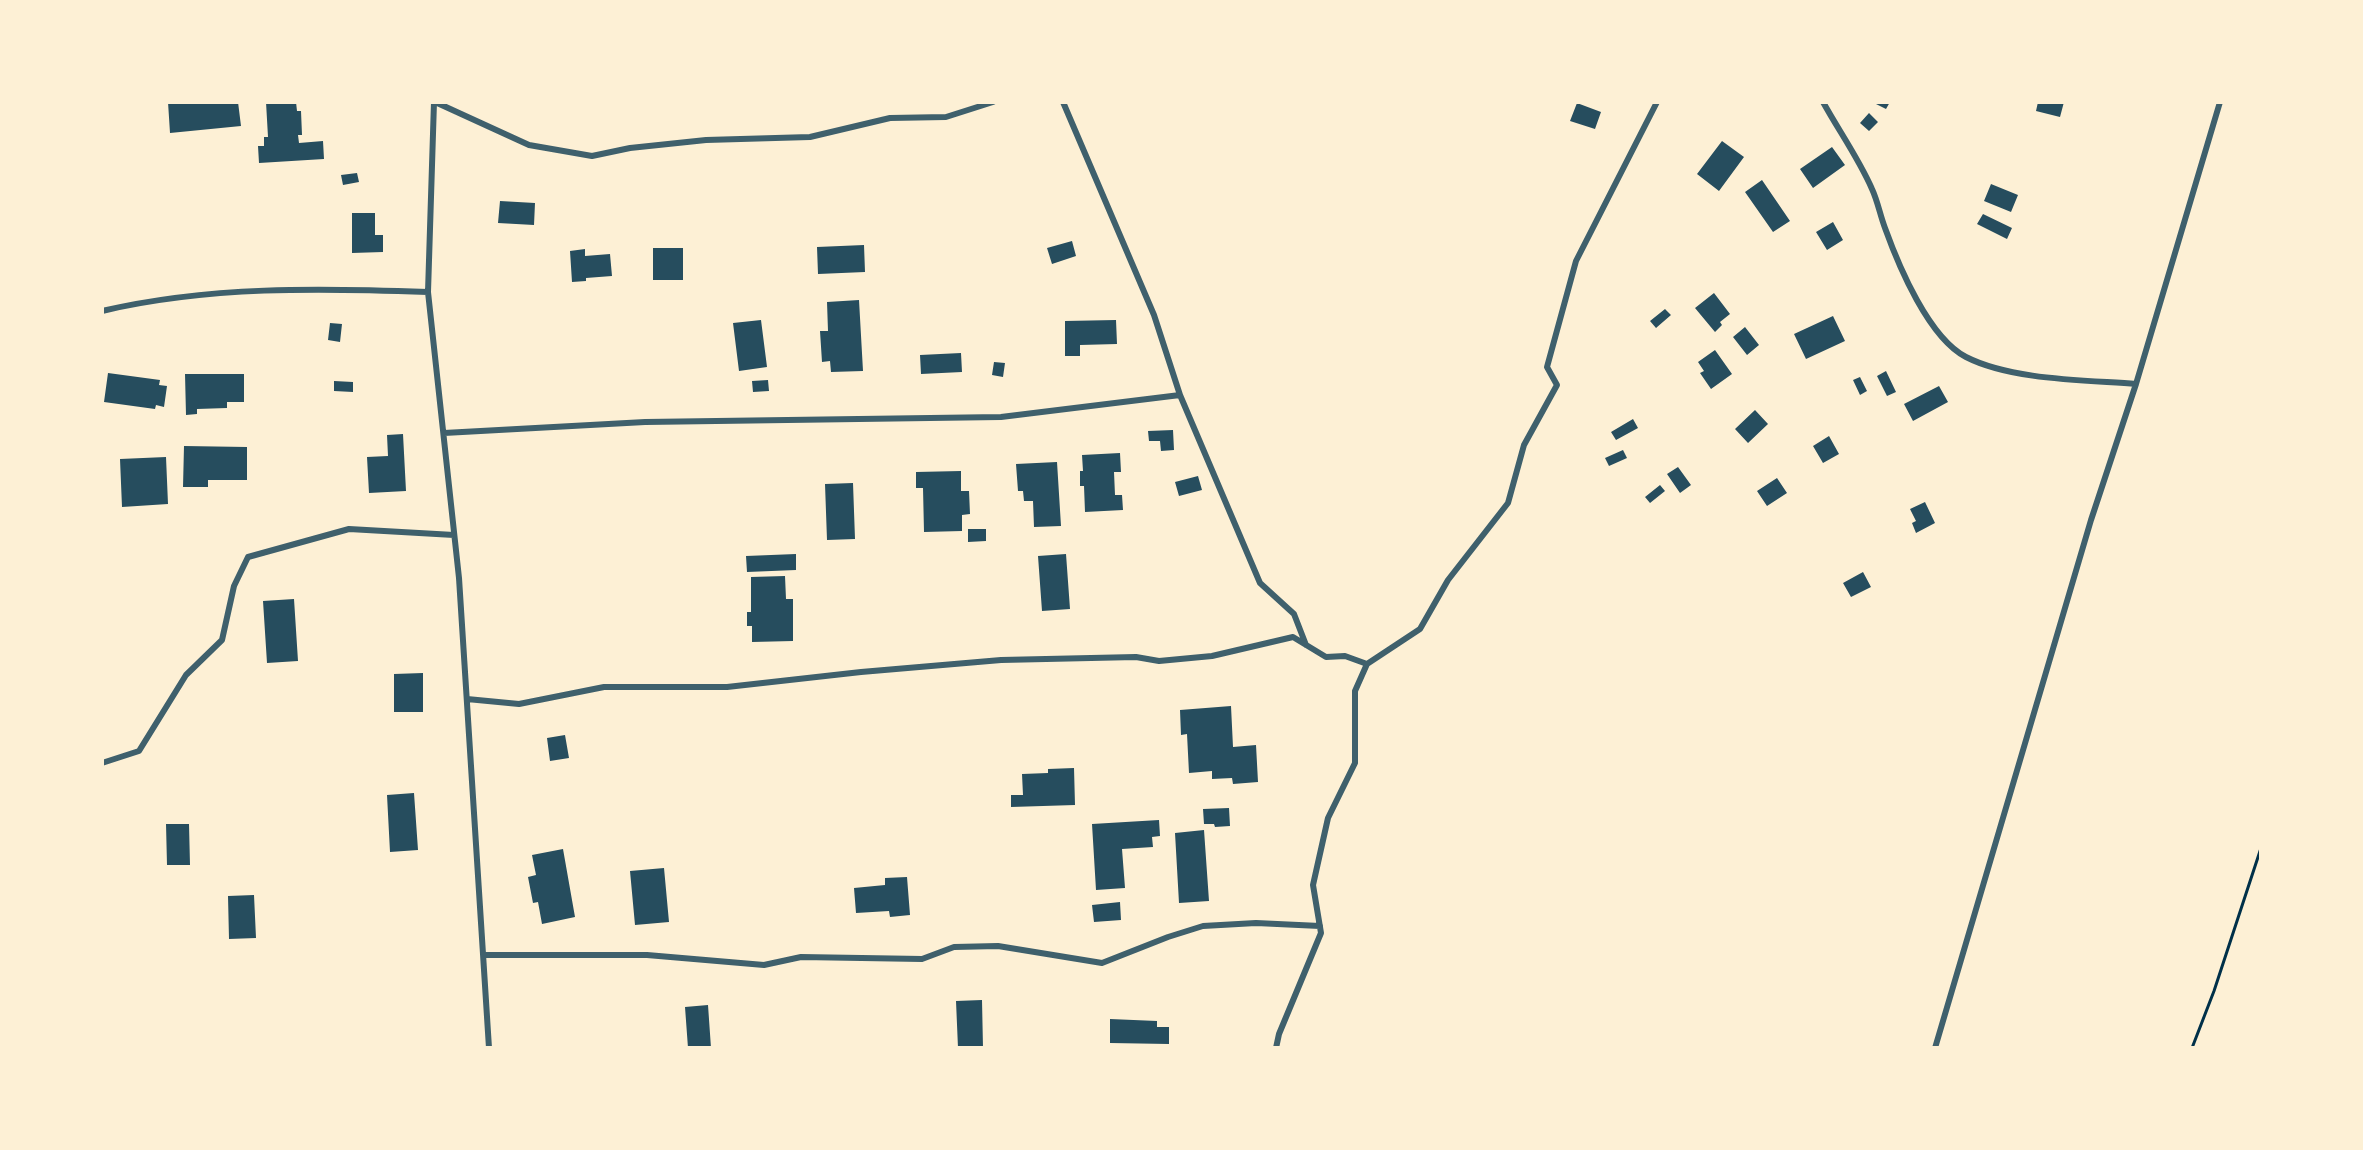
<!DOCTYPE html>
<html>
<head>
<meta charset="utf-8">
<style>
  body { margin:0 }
  #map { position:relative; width:2363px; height:1150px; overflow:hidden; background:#fdf0d5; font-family:"Titillium Web",sans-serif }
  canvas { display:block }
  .frame { position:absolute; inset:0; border:104px solid #fdf0d5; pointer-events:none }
</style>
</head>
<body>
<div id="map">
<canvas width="2363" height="1150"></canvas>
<div class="frame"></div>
</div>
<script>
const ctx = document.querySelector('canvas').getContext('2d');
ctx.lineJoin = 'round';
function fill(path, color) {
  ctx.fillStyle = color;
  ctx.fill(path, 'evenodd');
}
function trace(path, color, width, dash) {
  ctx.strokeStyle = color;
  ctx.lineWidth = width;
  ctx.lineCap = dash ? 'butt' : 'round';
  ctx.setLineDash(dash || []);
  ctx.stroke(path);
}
const building = new Path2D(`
  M 168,102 L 238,102 L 241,126 L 170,133 Z
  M 266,102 L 296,102 L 297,111 L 301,111 L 302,135 L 298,135 L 299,143 L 323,141 L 324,159 L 259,163 L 258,146 L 264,146 L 264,137 L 268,137 Z
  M 1872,102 L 1890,102 L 1886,109 Z
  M 2038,102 L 2064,102 L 2060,117 L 2036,111 Z
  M 1577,103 L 1601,112 L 1595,129 L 1570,121 Z
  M 1869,113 L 1878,122 L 1869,131 L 1860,123 Z
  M 1722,141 L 1744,157 L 1719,191 L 1697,174 Z
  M 1832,147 L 1845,165 L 1813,188 L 1800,169 Z
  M 357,173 L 359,182 L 343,185 L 341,175 Z
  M 1762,180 L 1790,221 L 1773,232 L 1745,192 Z
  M 1991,184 L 2018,195 L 2011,212 L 1984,201 Z
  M 500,201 L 535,203 L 534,225 L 498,223 Z
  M 352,213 L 375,213 L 375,235 L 383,235 L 383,252 L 352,253 Z
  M 1983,214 L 2012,228 L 2007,239 L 1977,224 Z
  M 1833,222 L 1843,240 L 1827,250 L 1816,232 Z
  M 1072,241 L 1076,256 L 1052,264 L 1047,248 Z
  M 864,245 L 865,272 L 818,274 L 817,247 Z
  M 653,248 L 683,248 L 683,280 L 653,280 Z
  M 585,249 L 585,256 L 610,254 L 612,276 L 586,278 L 586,281 L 572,282 L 570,251 Z
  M 1714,293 L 1730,314 L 1720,322 L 1722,325 L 1715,332 L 1695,308 Z
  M 859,300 L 863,371 L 831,372 L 830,361 L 822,362 L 820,331 L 828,331 L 827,302 Z
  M 1665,309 L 1671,315 L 1656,328 L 1650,321 Z
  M 1833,316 L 1845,341 L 1806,359 L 1794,334 Z
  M 761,320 L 767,367 L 739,371 L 733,323 Z
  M 1116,320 L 1117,344 L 1080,345 L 1080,356 L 1065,356 L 1065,321 Z
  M 330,323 L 342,324 L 340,342 L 328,340 Z
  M 1745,327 L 1759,345 L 1747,355 L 1733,337 Z
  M 1715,350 L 1732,374 L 1711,389 L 1700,373 L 1704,371 L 1698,362 Z
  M 961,353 L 962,372 L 921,374 L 920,355 Z
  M 994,362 L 1005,363 L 1003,377 L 992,375 Z
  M 1886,371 L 1896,392 L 1887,396 L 1877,376 Z
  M 108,373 L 160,380 L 159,385 L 167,386 L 164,407 L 156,405 L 155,409 L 104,402 Z
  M 185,374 L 244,374 L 244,402 L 227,402 L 227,408 L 197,409 L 197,414 L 186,415 Z
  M 1860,377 L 1867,391 L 1860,395 L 1853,380 Z
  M 768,380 L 769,391 L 753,392 L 752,381 Z
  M 334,381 L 353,382 L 353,392 L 334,391 Z
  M 1939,386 L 1948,402 L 1913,421 L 1904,404 Z
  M 1755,410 L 1768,424 L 1748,443 L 1735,429 Z
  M 1633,419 L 1638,428 L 1616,440 L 1611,432 Z
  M 1173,430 L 1174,450 L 1161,451 L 1160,441 L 1149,441 L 1148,431 Z
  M 403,434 L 406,491 L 369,493 L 367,457 L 388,456 L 387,435 Z
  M 1829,436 L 1839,454 L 1823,463 L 1813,446 Z
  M 184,446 L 247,447 L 247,480 L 208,480 L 208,487 L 183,487 Z
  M 1623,450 L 1627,458 L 1609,466 L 1605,458 Z
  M 1120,453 L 1121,472 L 1114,472 L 1115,495 L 1122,495 L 1123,510 L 1085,512 L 1084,486 L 1080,486 L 1080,471 L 1083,471 L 1082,455 Z
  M 166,457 L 168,504 L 122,507 L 120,459 Z
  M 1057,462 L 1061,526 L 1034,527 L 1033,501 L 1024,501 L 1023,491 L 1018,491 L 1016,464 Z
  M 1678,467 L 1691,485 L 1680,493 L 1667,474 Z
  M 961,471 L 961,491 L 969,491 L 970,514 L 962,515 L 962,531 L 924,532 L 923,488 L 916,488 L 916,472 Z
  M 1198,476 L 1202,490 L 1179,496 L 1175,482 Z
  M 1777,478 L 1787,493 L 1767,506 L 1757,491 Z
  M 853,483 L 855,539 L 827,540 L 825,484 Z
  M 1660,485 L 1665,491 L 1650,503 L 1645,497 Z
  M 1925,502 L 1935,523 L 1916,533 L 1912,523 L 1916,521 L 1910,509 Z
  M 968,529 L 986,529 L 986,541 L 968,542 Z
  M 796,554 L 796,570 L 747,572 L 746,556 Z
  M 1066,554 L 1070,609 L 1042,611 L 1038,556 Z
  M 1863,572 L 1871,587 L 1851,597 L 1843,583 Z
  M 785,576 L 786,599 L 793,599 L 793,641 L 752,642 L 752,626 L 747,626 L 747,612 L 751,612 L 751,577 Z
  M 294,599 L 298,661 L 267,663 L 263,601 Z
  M 423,673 L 423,712 L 394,712 L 394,674 Z
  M 1231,706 L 1233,747 L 1256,745 L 1258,782 L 1233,784 L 1232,778 L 1212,779 L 1212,771 L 1189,773 L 1187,734 L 1181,735 L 1180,710 Z
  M 565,735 L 569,758 L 550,761 L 547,738 Z
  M 1074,768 L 1075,805 L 1011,807 L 1011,795 L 1023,795 L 1022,774 L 1048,773 L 1048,769 Z
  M 414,793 L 418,850 L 390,852 L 387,795 Z
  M 1229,808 L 1230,826 L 1215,827 L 1214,824 L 1204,824 L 1203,809 Z
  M 1159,820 L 1160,836 L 1152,837 L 1153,847 L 1122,849 L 1125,888 L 1096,890 L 1092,824 Z
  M 166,824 L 189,824 L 190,865 L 167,865 Z
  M 1204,830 L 1209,901 L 1179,903 L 1175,833 Z
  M 563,849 L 575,917 L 542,924 L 538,902 L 533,903 L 528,877 L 536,875 L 532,855 Z
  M 664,868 L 669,922 L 635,925 L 630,871 Z
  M 907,877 L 910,915 L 890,917 L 889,911 L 856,913 L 854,888 L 885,885 L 885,878 Z
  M 254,895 L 256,938 L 229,939 L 228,896 Z
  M 1120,902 L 1121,920 L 1094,922 L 1092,905 Z
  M 982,1000 L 983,1048 L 958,1048 L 956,1001 Z
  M 708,1005 L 711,1048 L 688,1048 L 685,1007 Z
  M 1110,1019 L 1157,1021 L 1157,1027 L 1169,1027 L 1169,1044 L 1110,1043 Z`);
const path = new Path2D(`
  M 2192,1048 L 2214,991 L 2261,848`);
const minor = new Path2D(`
  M 434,102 L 428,292 L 459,578 L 489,1048
  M 435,102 L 529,145 L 592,156 L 630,148 L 706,140 L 810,137 L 890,118 L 946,117 L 993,102
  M 1063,102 L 1154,315 L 1180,395
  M 1823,102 C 1839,131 1859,159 1872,189 C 1878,202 1880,215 1885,228 C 1899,267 1929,338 1966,357 C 2011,380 2084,380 2136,384
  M 102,311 C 208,286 320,288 428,292
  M 444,433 L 645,422 L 1001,417 L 1180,395 L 1260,583 L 1294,614 L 1306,645
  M 467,699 L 519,704 L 604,687 L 727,687 L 861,672 L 1001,660 L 1136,657 L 1159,661 L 1212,656 L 1293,637 L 1326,657 L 1345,656 L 1367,664
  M 102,763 L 139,751 L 186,675 L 222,640 L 234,586 L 248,557 L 349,529 L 454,535
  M 484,955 L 647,955 L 764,965 L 801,957 L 922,959 L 954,947 L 998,946 L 1102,963 L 1168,937 L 1203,926 L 1256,923 L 1320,926
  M 1276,1048 L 1279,1034 L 1321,933 L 1313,885 L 1328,818 L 1355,763 L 1355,691 L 1367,664 L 1420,629 L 1448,580 L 1508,503 L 1524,445 L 1557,385 L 1547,367 L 1576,261 L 1657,102
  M 1935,1048 L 2091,520 L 2136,384 L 2220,102`);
fill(building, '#264d5e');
trace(path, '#003049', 3);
trace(minor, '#3f606c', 6);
</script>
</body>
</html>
